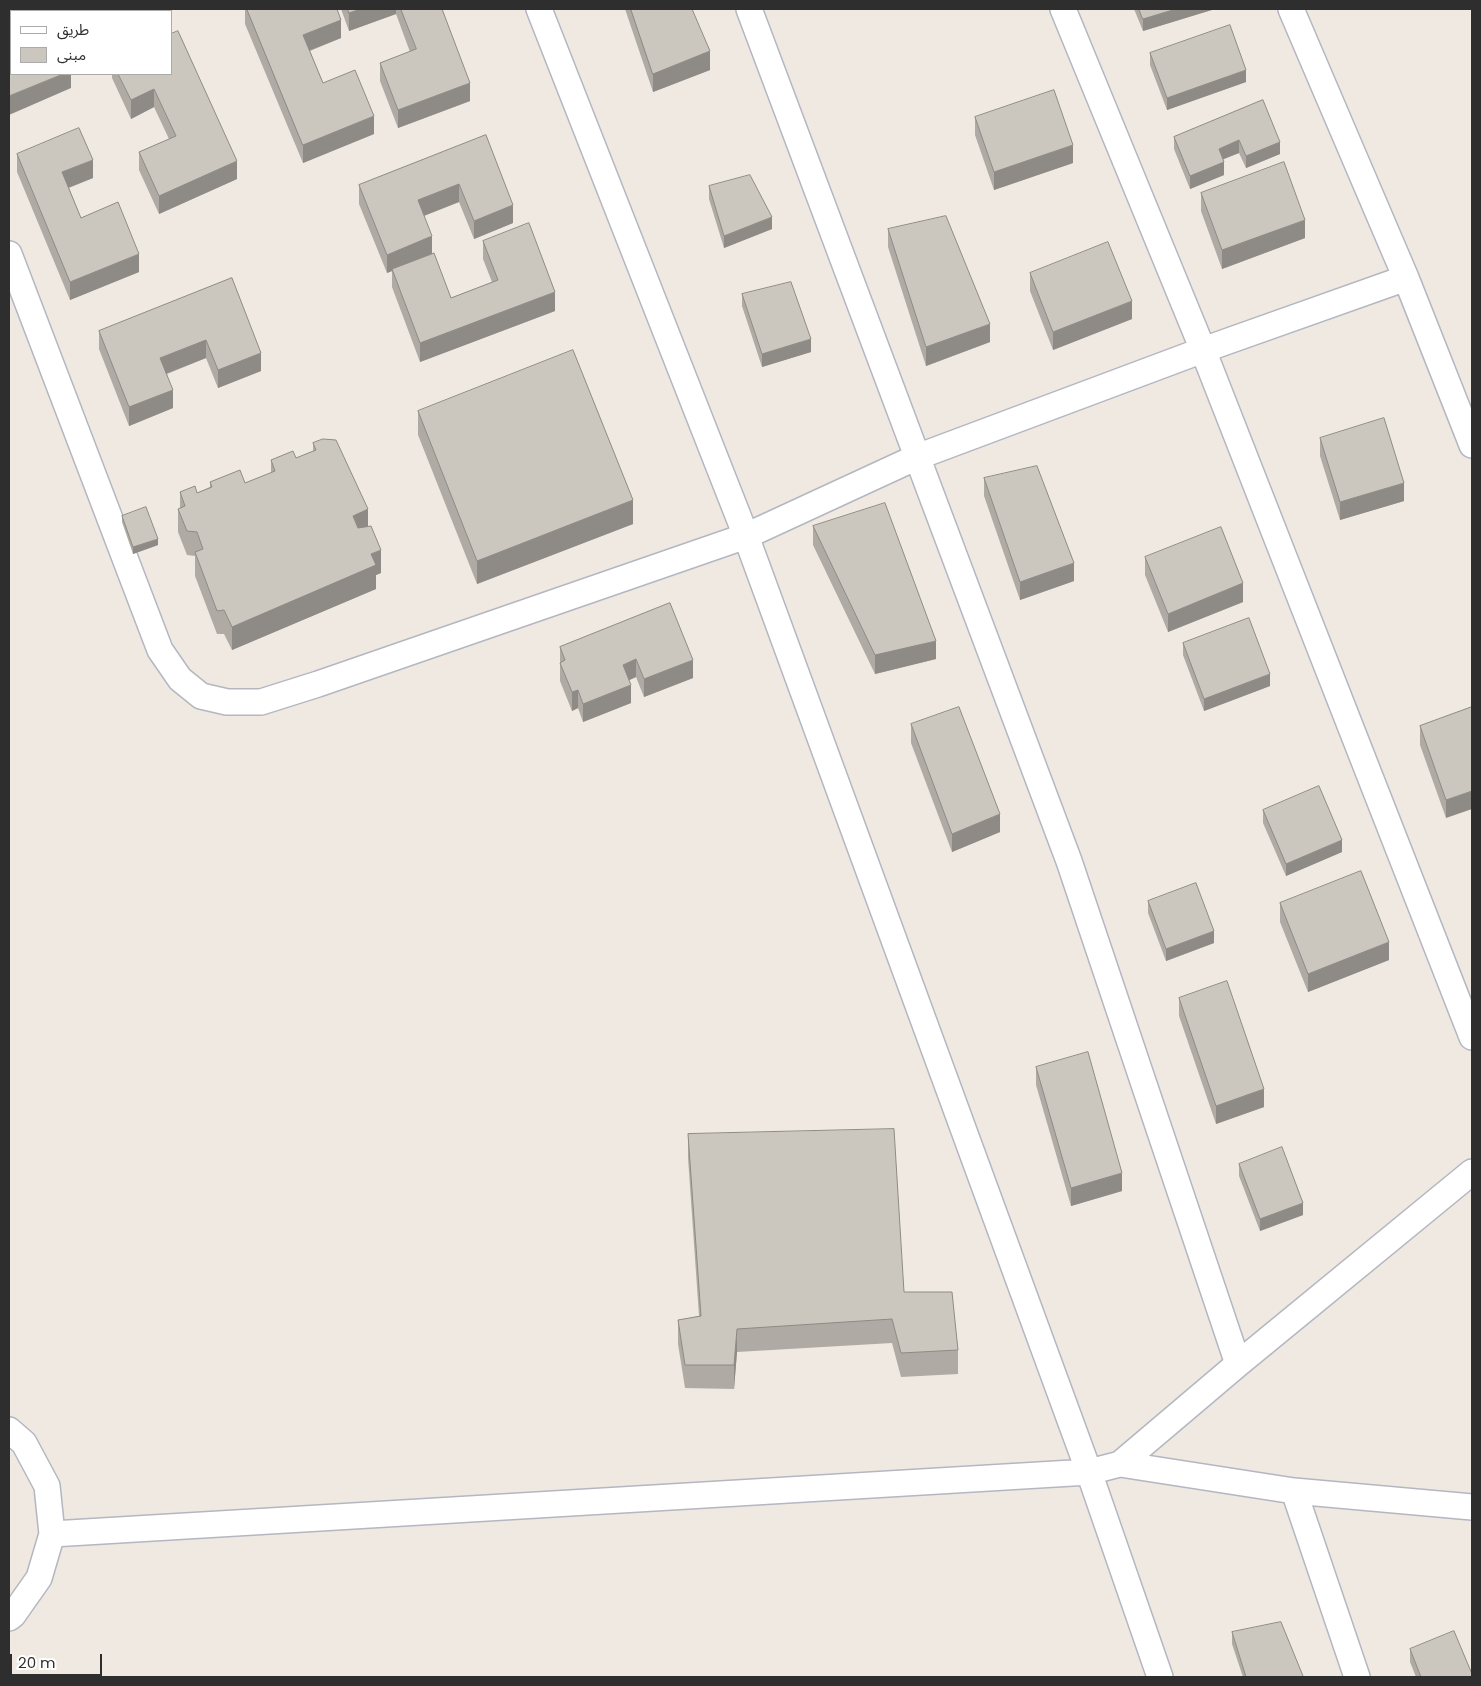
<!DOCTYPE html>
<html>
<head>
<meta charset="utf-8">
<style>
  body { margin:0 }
  #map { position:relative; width:1481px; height:1686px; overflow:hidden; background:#efe9e1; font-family:Poppins,"Noto Sans Arabic",sans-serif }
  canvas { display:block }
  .frame { position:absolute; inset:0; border:10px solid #2e2e2e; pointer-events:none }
  .legend { position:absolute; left:10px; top:10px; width:162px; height:65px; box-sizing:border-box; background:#fff; border:1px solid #ababab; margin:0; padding:6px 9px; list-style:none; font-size:15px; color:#2e2e2e }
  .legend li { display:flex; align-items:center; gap:10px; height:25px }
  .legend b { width:25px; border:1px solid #ababab }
  .scale { position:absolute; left:10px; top:1654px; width:92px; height:22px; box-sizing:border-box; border:2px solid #2e2e2e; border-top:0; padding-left:6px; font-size:15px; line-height:18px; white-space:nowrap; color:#2e2e2e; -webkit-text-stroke:4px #fff; paint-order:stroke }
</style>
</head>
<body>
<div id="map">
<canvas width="1481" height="1686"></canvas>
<div class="frame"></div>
<ul class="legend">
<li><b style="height:6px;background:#fff"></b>طريق</li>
<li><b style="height:14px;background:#cbc7bf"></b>مبنى</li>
</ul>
<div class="scale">20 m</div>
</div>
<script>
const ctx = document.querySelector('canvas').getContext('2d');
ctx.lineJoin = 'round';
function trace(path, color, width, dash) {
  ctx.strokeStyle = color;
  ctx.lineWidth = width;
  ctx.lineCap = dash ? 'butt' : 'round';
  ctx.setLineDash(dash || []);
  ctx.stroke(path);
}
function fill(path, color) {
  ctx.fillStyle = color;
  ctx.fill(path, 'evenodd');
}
const street = new Path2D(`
  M 539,9 L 746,536 L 1089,1472 L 1160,1677
  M 749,9 L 1069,861 L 1238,1364
  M 1063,9 L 1203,350 L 1472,1037
  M 1291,9 L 1406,278 L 1472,445
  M 9,254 L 160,650 L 180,679 L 201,696 L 227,702 L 261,702 L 318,684 L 746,536 L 917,457 L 1203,350 L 1406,278
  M 9,1430 L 24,1443 L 47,1486 L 52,1534 L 39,1578 L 13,1615 L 9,1618
  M 1120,1464 L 1238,1364 L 1472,1172
  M 1294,1491 L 1357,1677
  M 52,1534 L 1089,1472 L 1120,1464 L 1294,1491 L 1472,1507`);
const wall = new Path2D(`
  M 78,9 L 145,9 L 139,11 L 79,11 Z
  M 245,9 L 337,9 L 341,38 L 310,51 L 323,83 L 374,134 L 303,163 L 245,24 Z
  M 341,9 L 442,9 L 470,101 L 398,128 L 380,81 L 380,63 L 410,52 L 396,14 L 349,31 Z
  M 625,9 L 692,9 L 710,70 L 653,92 Z
  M 1134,9 L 1215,9 L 1143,31 Z
  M 1150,53 L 1246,82 L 1167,110 L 1150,65 Z
  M 112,74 L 171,74 L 237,179 L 159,214 L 139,170 L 139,152 L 169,139 L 154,107 L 131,119 L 112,78 Z
  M 1263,100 L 1280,154 L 1246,168 L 1239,153 L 1223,159 L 1224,175 L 1190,189 L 1174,149 L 1174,137 Z
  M 975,117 L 1073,163 L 994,190 L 975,135 Z
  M 486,135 L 513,223 L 474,239 L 459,202 L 424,216 L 432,254 L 451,298 L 492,282 L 483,259 L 483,241 L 555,311 L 420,362 L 392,287 L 392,271 L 387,273 L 359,204 L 359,185 Z
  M 17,154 L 93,178 L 69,188 L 81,218 L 139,272 L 70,300 L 17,172 Z
  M 709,186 L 772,229 L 724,248 L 709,199 Z
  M 1201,193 L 1305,238 L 1222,269 L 1201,211 Z
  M 888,229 L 990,342 L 926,366 L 888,247 Z
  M 1030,273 L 1132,319 L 1053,350 L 1030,291 Z
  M 232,278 L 261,371 L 218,388 L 206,358 L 167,374 L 173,408 L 129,426 L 99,349 L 99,331 Z
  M 742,294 L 811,352 L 762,367 L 742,306 Z
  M 418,411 L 633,524 L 477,584 L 418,435 Z
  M 1320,438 L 1404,501 L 1340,520 L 1320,456 Z
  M 313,443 L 368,526 L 381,573 L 376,575 L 376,589 L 232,650 L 224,634 L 217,634 L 195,576 L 195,556 L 187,555 L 178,532 L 178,509 L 180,508 L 180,492 L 197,493 L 210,487 L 210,482 L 245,483 L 271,473 L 271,460 L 296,458 L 313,451 Z
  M 984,478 L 1074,581 L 1020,600 L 984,496 Z
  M 122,516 L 158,545 L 133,554 L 122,522 Z
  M 813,526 L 936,659 L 875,674 L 813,545 Z
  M 1145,557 L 1243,602 L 1168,632 L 1145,575 Z
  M 670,603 L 693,678 L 644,697 L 636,677 L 629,680 L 631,703 L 583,722 L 578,708 L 572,711 L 560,681 L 560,647 Z
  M 1183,643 L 1270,686 L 1204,711 L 1183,655 Z
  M 1472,707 L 1446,818 L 1420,745 L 1420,726 Z
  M 911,724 L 1000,832 L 952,852 L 911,743 Z
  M 1263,810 L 1342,852 L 1286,876 L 1263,823 Z
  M 1148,901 L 1214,943 L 1166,961 L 1148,913 Z
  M 1280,903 L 1389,960 L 1308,992 L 1280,922 Z
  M 1179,998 L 1264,1107 L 1216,1124 L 1179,1016 Z
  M 1036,1067 L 1122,1191 L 1071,1206 L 1036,1085 Z
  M 688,1134 L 904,1292 L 958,1350 L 958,1374 L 901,1377 L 892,1343 L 737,1352 L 734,1389 L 685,1388 L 678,1344 L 678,1320 L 699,1316 L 688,1158 Z
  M 1239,1164 L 1303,1215 L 1260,1231 L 1239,1176 Z
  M 1232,1632 L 1303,1677 L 1243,1677 L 1232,1644 Z
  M 1410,1649 L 1472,1677 L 1416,1677 L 1410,1662 Z`);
const shadedWall = new Path2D(`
  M 9,9 L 18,9 L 9,12 Z
  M 103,9 L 145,9 L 139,11 L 98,11 Z
  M 361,9 L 396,9 L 396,14 L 349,31 L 349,13 Z
  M 1176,9 L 1215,9 L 1143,31 L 1143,19 Z
  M 341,20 L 341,38 L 303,53 L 303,35 Z
  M 710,51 L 710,70 L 653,92 L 653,74 Z
  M 1246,70 L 1246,82 L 1167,110 L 1167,98 Z
  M 63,74 L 71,74 L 71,88 L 9,115 L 9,96 Z
  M 470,83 L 470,101 L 398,128 L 398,110 Z
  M 154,89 L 154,107 L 131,119 L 131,100 Z
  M 374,116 L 374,134 L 303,163 L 303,145 Z
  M 1239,140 L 1239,153 L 1219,161 L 1219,149 Z
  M 1280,142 L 1280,154 L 1246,168 L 1246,156 Z
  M 1073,145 L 1073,163 L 994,190 L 994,172 Z
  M 93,160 L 93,178 L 62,190 L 62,172 Z
  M 237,161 L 237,179 L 159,214 L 159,196 Z
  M 1224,162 L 1224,175 L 1190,189 L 1190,176 Z
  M 459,184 L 459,202 L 418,218 L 418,200 Z
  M 513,205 L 513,223 L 474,239 L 474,221 Z
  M 772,217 L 772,229 L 724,248 L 724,236 Z
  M 1305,220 L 1305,238 L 1222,269 L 1222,250 Z
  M 432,236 L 432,255 L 387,273 L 387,255 Z
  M 139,254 L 139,272 L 70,300 L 70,282 Z
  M 555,292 L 555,311 L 420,362 L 420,343 Z
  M 1132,301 L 1132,319 L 1053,350 L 1053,332 Z
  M 990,324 L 990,342 L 926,366 L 926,347 Z
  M 811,339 L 811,352 L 762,367 L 762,354 Z
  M 206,340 L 206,358 L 160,376 L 160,358 Z
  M 261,353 L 261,371 L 218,388 L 218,370 Z
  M 173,390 L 173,408 L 129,426 L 129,407 Z
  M 1404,483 L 1404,501 L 1340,520 L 1340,502 Z
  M 633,500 L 633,524 L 477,584 L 477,561 Z
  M 368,509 L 368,533 L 353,540 L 353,516 Z
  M 158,539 L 158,545 L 133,554 L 133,547 Z
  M 381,550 L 381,573 L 376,575 L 376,589 L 232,650 L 232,627 L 371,554 Z
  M 1074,563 L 1074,581 L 1020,600 L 1020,582 Z
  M 1243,583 L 1243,602 L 1168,632 L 1168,614 Z
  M 936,641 L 936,659 L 875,674 L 875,655 Z
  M 636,659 L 636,677 L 623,683 L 623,665 Z
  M 693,660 L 693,678 L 644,697 L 644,679 Z
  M 1270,674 L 1270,686 L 1204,711 L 1204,699 Z
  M 631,685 L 631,703 L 583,722 L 583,704 Z
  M 578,690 L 578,708 L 572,711 L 572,692 Z
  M 1472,791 L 1472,809 L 1446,818 L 1446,800 Z
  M 1000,814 L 1000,832 L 952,852 L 952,834 Z
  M 1342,840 L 1342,852 L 1286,876 L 1286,864 Z
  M 1214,931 L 1214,943 L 1166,961 L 1166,949 Z
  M 1389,942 L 1389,960 L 1308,992 L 1308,974 Z
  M 1264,1089 L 1264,1107 L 1216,1124 L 1216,1106 Z
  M 1122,1173 L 1122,1191 L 1071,1206 L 1071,1188 Z
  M 1303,1203 L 1303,1215 L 1260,1231 L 1260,1219 Z
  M 737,1329 L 737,1352 L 734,1389 L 734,1365 Z`);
const building = new Path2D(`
  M 86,9 L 103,9 L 98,11 L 87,11 Z
  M 247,9 L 337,9 L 341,20 L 303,35 L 323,83 L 355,70 L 374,116 L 303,145 Z
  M 348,9 L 361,9 L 349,13 Z
  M 401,9 L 442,9 L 470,83 L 398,110 L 380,63 L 416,49 Z
  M 631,9 L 692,9 L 710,51 L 653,74 Z
  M 1139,9 L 1176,9 L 1143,19 Z
  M 9,10 L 11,16 L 11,74 L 63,74 L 9,96 Z
  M 1230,25 L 1246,70 L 1167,98 L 1150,53 Z
  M 178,31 L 237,161 L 159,196 L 139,152 L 176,136 L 154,89 L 131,100 L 118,74 L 171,74 L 171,34 Z
  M 1054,90 L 1073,145 L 994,172 L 975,117 Z
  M 1263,100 L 1280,142 L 1246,156 L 1239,140 L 1219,149 L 1224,162 L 1190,176 L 1174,137 Z
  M 79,128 L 93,160 L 62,172 L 81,218 L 118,202 L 139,254 L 70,282 L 17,154 Z
  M 486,135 L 513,205 L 474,221 L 459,184 L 418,200 L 432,236 L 387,255 L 359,185 Z
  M 1284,162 L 1305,220 L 1222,250 L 1201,193 Z
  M 750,175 L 772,217 L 724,236 L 709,186 Z
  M 946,216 L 990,324 L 926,347 L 888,229 Z
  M 529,223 L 555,292 L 420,343 L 392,269 L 434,253 L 451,298 L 498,280 L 483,241 Z
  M 1108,242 L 1132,301 L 1053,332 L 1030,273 Z
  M 232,278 L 261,353 L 218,370 L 206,340 L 160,358 L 173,390 L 129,407 L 99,331 Z
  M 791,282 L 811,339 L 762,354 L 742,294 Z
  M 573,350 L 633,500 L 477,561 L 418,411 Z
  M 1384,418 L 1404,483 L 1340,502 L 1320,438 Z
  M 323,439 L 336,440 L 368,509 L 353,516 L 358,528 L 371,526 L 381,550 L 371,554 L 376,565 L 232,627 L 224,610 L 217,611 L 195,552 L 203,549 L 197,532 L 187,531 L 178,509 L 185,506 L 180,492 L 195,486 L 197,493 L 212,487 L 210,482 L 240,470 L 245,483 L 275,471 L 271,460 L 293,451 L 296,458 L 316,450 L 313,443 Z
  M 1037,466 L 1074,563 L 1020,582 L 984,478 Z
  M 885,503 L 936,641 L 875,655 L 813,526 Z
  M 146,507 L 158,539 L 133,547 L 122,516 Z
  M 1221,527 L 1243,583 L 1168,614 L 1145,557 Z
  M 670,603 L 693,660 L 644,679 L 636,659 L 623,665 L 631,685 L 583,704 L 578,690 L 572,692 L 560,663 L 565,660 L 560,647 Z
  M 1249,618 L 1270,674 L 1204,699 L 1183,643 Z
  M 959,707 L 1000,814 L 952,834 L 911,724 Z
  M 1472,707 L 1472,791 L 1446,800 L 1420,726 Z
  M 1319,786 L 1342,840 L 1286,864 L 1263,810 Z
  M 1361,871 L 1389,942 L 1308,974 L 1280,903 Z
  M 1196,883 L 1214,931 L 1166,949 L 1148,901 Z
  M 1227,981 L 1264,1089 L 1216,1106 L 1179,998 Z
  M 1088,1052 L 1122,1173 L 1071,1188 L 1036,1067 Z
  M 894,1129 L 904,1292 L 952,1292 L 958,1350 L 901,1353 L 892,1319 L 737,1329 L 734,1365 L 685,1365 L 678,1320 L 701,1316 L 688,1134 Z
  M 1282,1147 L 1303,1203 L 1260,1219 L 1239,1164 Z
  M 1281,1622 L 1303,1676 L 1300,1677 L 1246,1677 L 1232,1632 Z
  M 1454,1631 L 1472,1674 L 1472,1677 L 1421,1677 L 1410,1649 Z`);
trace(street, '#b4b7c1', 28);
trace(street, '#fff', 25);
fill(wall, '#afaba4');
fill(shadedWall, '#8e8b86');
fill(building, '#cbc7bf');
trace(building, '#8e8b86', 1);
</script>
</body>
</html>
